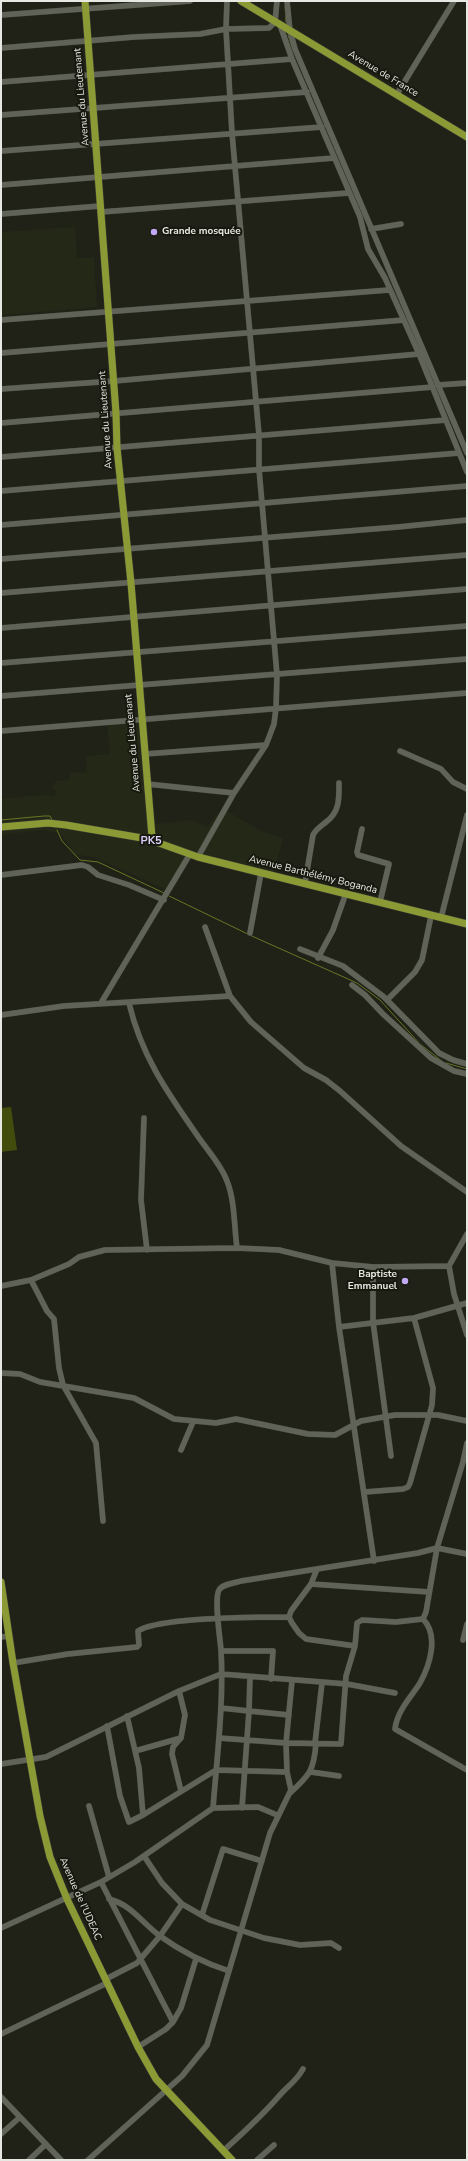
<!DOCTYPE html>
<html>
<head>
<meta charset="utf-8">
<style>
  body { margin:0 }
  #map { position:relative; width:468px; height:2161px; overflow:hidden; background:#202218; font-family:"Nunito Sans",sans-serif }
  canvas { display:block }
  .frame { position:absolute; inset:0; border:2px solid #e7e8e1; pointer-events:none }
</style>
</head>
<body>
<div id="map">
<canvas width="468" height="2161"></canvas>
<div class="frame"></div>
</div>
<script>
const ctx = document.querySelector('canvas').getContext('2d');
ctx.lineJoin = 'round';
function fill(path, color) {
  ctx.fillStyle = color;
  ctx.fill(path, 'evenodd');
}
function trace(path, color, width, dash) {
  ctx.strokeStyle = color;
  ctx.lineWidth = width;
  ctx.lineCap = dash ? 'butt' : 'round';
  ctx.setLineDash(dash || []);
  ctx.stroke(path);
}
function drawText(font, color, halo, rows, align = 'center') {
  ctx.font = font + ' "Nunito Sans",sans-serif';
  ctx.lineWidth = 4;
  ctx.setLineDash([]);
  ctx.textBaseline = 'middle';
  ctx.strokeStyle = halo;
  ctx.fillStyle = color;
  for (const [text, x, y, turn = 0] of rows) {
    ctx.save();
    ctx.translate(x, y);
    ctx.rotate((+turn || 0) * Math.PI / 180);
    ctx.textAlign = isNaN(turn) ? turn : align;
    if (halo) ctx.strokeText(text, 0, 0);
    ctx.fillText(text, 0, 0);
    ctx.restore();
  }
}
const built = new Path2D(`
  M 75,227 L 77,258 L 94,258 L 97,307 L 1,315 L 1,232 Z
  M 145,718 L 156,824 L 192,820 L 207,827 L 222,808 L 262,832 L 283,838 L 272,881 L 190,859 L 171,892 L 96,858 L 75,854 L 60,833 L 41,830 L 1,835 L 1,799 L 41,795 L 54,796 L 57,790 L 51,788 L 56,781 L 69,780 L 71,772 L 86,773 L 87,756 L 110,754 L 107,720 Z`);
const green = new Path2D(`
  M 11,1107 L 17,1150 L 1,1152 L 1,1108 Z`);
const stream = new Path2D(`
  M 285,6 L 286,22
  M 288,35 L 292,48
  M 1,820 L 44,816 L 50,816 L 52,820
  M 57,830 L 62,841 L 80,860 L 98,862 L 164,893
  M 169,896 L 254,937 L 357,983 L 380,1000 L 420,1044 L 443,1062
  M 446,1063 L 467,1069`);
const minor = new Path2D(`
  M 287,1 L 290,31 L 295,49 L 467,453
  M 1,15 L 190,1
  M 280,25 L 292,59 L 360,217 L 368,249 L 385,278 L 419,354 L 467,472
  M 1,48 L 134,37 L 200,34 L 226,29 L 269,28 L 275,22 L 277,1
  M 1,82 L 292,59
  M 397,94 L 454,1
  M 1,115 L 307,92
  M 1,151 L 322,127
  M 1,185 L 334,158
  M 101,212 L 348,193
  M 1,214 L 100,206
  M 371,229 L 401,224
  M 1,320 L 389,290
  M 1,353 L 404,320
  M 438,385 L 467,383
  M 1,389 L 114,381 L 419,354
  M 1,423 L 433,387
  M 1,457 L 446,420
  M 1,491 L 459,453
  M 1,525 L 467,486
  M 1,559 L 398,527 L 467,520
  M 1,593 L 467,555
  M 1,628 L 467,589
  M 1,663 L 467,626
  M 1,696 L 467,659
  M 1,731 L 467,693
  M 400,751 L 441,769 L 453,782 L 467,789
  M 145,754 L 266,745
  M 147,784 L 234,793
  M 362,829 L 357,852 L 358,855 L 389,864 L 380,902
  M 198,857 L 234,793 L 266,745 L 274,724 L 276,708 L 277,675 L 259,469 L 259,435 L 232,133 L 226,29 L 227,1
  M 1,875 L 82,865 L 88,867 L 98,875 L 129,885 L 164,900
  M 305,883 L 313,835 C 316,829 321,826 326,822 C 340,812 339,798 339,783
  M 441,918 L 467,815
  M 205,927 L 230,996 L 251,1022 L 304,1068 L 326,1080 L 340,1091 L 401,1146 L 467,1192
  M 250,933 L 261,873
  M 300,949 L 343,966 L 384,997 L 439,1053 L 453,1060 L 467,1064
  M 318,958 L 333,930 L 346,893
  M 352,985 L 365,995 L 383,1014 L 431,1058 L 454,1071 L 467,1074
  M 387,1000 L 415,972 L 422,960 L 431,916
  M 101,1003 L 190,854
  M 129,1003 C 141,1055 167,1092 197,1135 C 207,1150 221,1164 227,1181 C 235,1201 234,1226 237,1248
  M 1,1015 L 64,1006 L 230,996
  M 144,1118 L 141,1200 L 147,1250
  M 467,1234 L 449,1266 L 454,1294 L 467,1335
  M 332,1263 L 339,1327 L 374,1561
  M 373,1267 L 373,1322 L 391,1456
  M 31,1280 L 47,1311 L 54,1319 L 59,1368 L 63,1385 L 96,1443 L 103,1521
  M 1,1286 L 31,1280 L 69,1264 L 79,1257 L 105,1250 L 237,1248 L 279,1250 L 332,1263 L 373,1267 L 449,1266
  M 339,1327 L 414,1318 L 467,1303
  M 1,1373 L 20,1374 L 40,1382 L 134,1398 L 174,1419 L 216,1423 L 236,1419 L 308,1434 L 335,1435 L 361,1421 L 395,1415 L 438,1415 L 467,1421
  M 181,1450 L 193,1422
  M 365,1492 L 403,1489 L 408,1487 L 410,1483 L 432,1405 L 433,1388 L 414,1318
  M 317,1569 L 311,1584 L 291,1611 L 289,1617 L 292,1623 L 299,1633 L 306,1639 L 355,1646
  M 311,1584 L 429,1592
  M 423,1619 C 439,1635 430,1665 420,1683 C 411,1697 397,1711 395,1729 L 467,1770
  M 1,1637 L 9,1636
  M 463,1640 L 467,1624
  M 221,1651 L 273,1651 L 271,1679
  M 13,1663 L 68,1654 L 137,1647 L 139,1645 L 138,1631 C 159,1617 260,1617 289,1617
  M 179,1691 L 185,1715 L 181,1738 L 173,1747 L 172,1754 L 181,1791
  M 221,1708 L 249,1711 L 250,1677
  M 127,1716 L 139,1768 L 143,1815
  M 107,1726 L 120,1796 L 129,1822 L 143,1815 L 216,1770 L 287,1772
  M 219,1738 L 286,1743 L 341,1744 L 346,1676 L 355,1646 L 357,1623 L 362,1620 L 396,1622 L 423,1619 L 426,1612 L 437,1548 L 463,1462 L 467,1443
  M 315,1743 L 322,1683
  M 135,1751 L 181,1738
  M 1,1764 L 46,1757 L 179,1691 L 221,1674 L 347,1684 L 395,1693
  M 311,1772 L 339,1776
  M 290,1793 C 310,1775 314,1770 316,1743
  M 89,1806 L 109,1877
  M 213,1808 C 217,1756 224,1703 221,1650 C 220,1638 214,1599 219,1590 C 222,1584 235,1583 241,1581 L 418,1553 L 437,1548 L 467,1554
  M 242,1808 L 249,1711 L 289,1715
  M 144,1856 L 162,1883 L 182,1904
  M 101,1882 L 173,2022 L 166,2029 L 138,2047
  M 109,1899 C 132,1905 142,1923 160,1936 C 182,1952 204,1963 229,1971
  M 202,1915 L 223,1849 L 262,1861
  M 1,1928 L 101,1882 L 135,1862 L 213,1808 L 258,1807 L 277,1815
  M 106,1979 L 137,1963 L 160,1936 L 182,1904 L 210,1920 L 264,1938 L 300,1945 L 331,1943 L 339,1948
  M 173,2022 L 181,2008 L 196,1959
  M 1,2034 L 107,1983
  M 1,2097 L 61,2160
  M 1,2134 L 19,2118
  M 223,2151 C 243,2133 261,2117 279,2096 C 288,2085 295,2083 303,2069
  M 29,2160 L 46,2144
  M 88,2160 L 182,2076 L 207,2045 L 270,1833 L 291,1790 L 287,1772 L 286,1743 L 292,1681
  M 257,2160 L 274,2145`);
const major = new Path2D(`
  M 85,1 L 116,413 L 117,448 L 131,583 L 152,837
  M 241,1 L 467,137
  M 1,827 L 48,823 L 66,825 L 148,839
  M 156,842 L 198,857 L 467,924
  M 1,1582 L 13,1663 L 40,1816 L 50,1857 L 67,1899 L 138,2047 L 156,2079 L 232,2160`);
const markers = [
  [154,232,4,"#c0a8f3"],
  [405,1281,4,"#c0a8f3"]
];
const streetNames = [
  ["Avenue de France",383,74,31],
  ["Avenue du Lieutenant",82,97,-95],
  ["Avenue du Lieutenant",106,420,-94],
  ["Avenue du Lieutenant",133,743,-95],
  ["Avenue Barthélémy Boganda",313,875,14],
  ["Avenue de I'UDEAC",80,1899,66]
];
const poiNames = [
  ["Grande mosquée",162,232],
  ["Baptiste",397,1275,"right"],
  ["Emmanuel",397,1287,"right"]
];
const neighbourhoodNames = [
  ["PK5",151,841]
];
fill(built, '#242817');
fill(green, '#424c0c');
trace(stream, '#687624', 1);
trace(minor, '#3b3c35', 6);
trace(major, '#3b3c35', 8);
trace(minor, '#606357', 5.5);
trace(major, '#8b9a35', 7);
for (const [x, y, r, color] of markers) {
  const dot = new Path2D();
  dot.arc(x, y, r, 0, 2 * Math.PI);
  ctx.fillStyle = color;
  ctx.fill(dot);
  trace(dot, '#17190f', 1.5);
}
drawText('10px', '#e7e8e1', '#17190f', streetNames);
drawText('bold 10px', '#e7e8e1', '#17190f', poiNames, 'left');
drawText('bold 11px', '#dbcff9', '#17190f', neighbourhoodNames);
</script>
</body>
</html>
